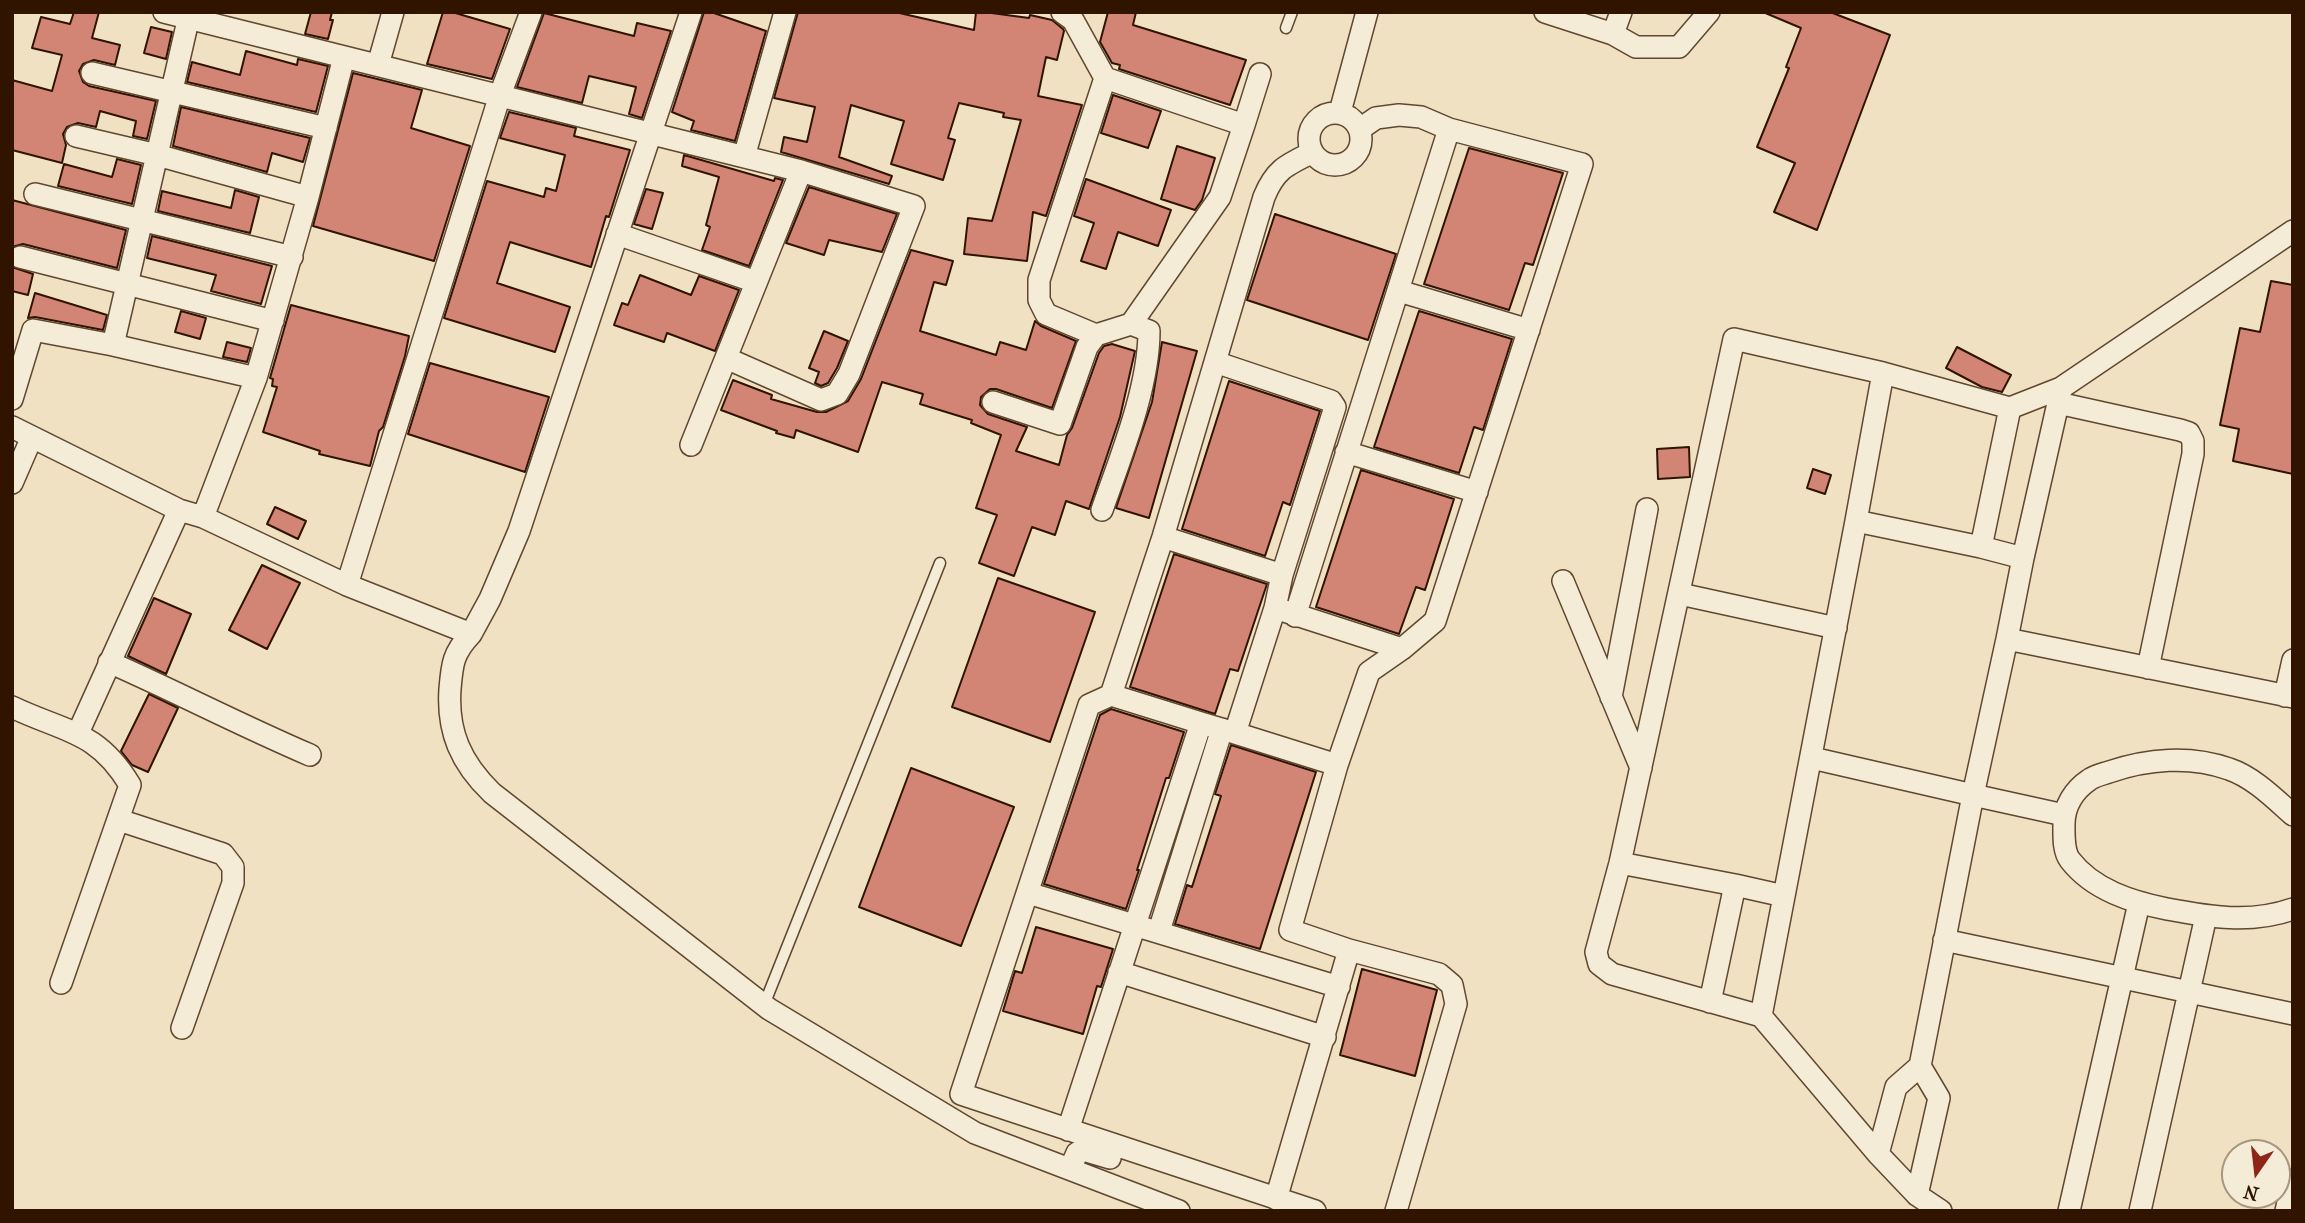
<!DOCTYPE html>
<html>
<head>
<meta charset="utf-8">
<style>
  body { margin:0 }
  #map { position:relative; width:2305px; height:1223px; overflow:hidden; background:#efe1c1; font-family:"IM FELL French Canon",serif }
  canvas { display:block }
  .frame { position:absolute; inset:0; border:14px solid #311400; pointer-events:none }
  .north { position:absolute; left:2221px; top:1139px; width:70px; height:70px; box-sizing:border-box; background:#f5ecd7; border:2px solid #a79681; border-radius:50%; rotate:194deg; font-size:19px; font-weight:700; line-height:28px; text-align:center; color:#311400 }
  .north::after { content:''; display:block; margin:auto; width:24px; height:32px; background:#8f2418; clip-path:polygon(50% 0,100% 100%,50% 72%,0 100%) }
</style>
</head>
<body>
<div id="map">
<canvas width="2305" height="1223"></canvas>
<div class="frame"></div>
<div class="north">N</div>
</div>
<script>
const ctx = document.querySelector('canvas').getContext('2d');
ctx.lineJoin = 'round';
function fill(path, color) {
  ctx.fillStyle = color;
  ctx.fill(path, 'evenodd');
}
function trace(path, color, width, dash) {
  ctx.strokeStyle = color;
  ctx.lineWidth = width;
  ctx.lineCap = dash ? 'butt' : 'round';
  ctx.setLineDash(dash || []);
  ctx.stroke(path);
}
const building = new Path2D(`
  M 74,12 L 99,12 L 92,38 L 120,45 L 115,65 L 94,60 L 83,64 L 79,71 L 83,82 L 89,86 L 156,101 L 147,139 L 133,136 L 136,121 L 100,111 L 96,127 L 78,123 L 67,127 L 63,134 L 66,145 L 62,163 L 12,150 L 12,80 L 52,91 L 62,55 L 32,48 L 41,17 L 70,24 Z
  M 311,12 L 332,12 L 330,20 L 333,20 L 328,39 L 305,34 Z
  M 443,12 L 452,12 L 510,29 L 492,79 L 427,64 Z
  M 704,12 L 711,12 L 766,31 L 735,141 L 691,130 L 694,121 L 672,112 Z
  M 798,12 L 895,12 L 974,30 L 976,12 L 984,12 L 1029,18 L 1030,15 L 1052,20 L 1063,29 L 1064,31 L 1057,60 L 1046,57 L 1038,96 L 1082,105 L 1046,216 L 1033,212 L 1027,261 L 964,254 L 968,218 L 992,221 L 1021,120 L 1003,117 L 1004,113 L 959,103 L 948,138 L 955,140 L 943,180 L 891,164 L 904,121 L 851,105 L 839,157 L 892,176 L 889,184 L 781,152 L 784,137 L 807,142 L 815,107 L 774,98 Z
  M 1108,12 L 1136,12 L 1133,25 L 1246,60 L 1230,105 L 1119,69 L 1120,65 L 1112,63 L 1100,42 Z
  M 1763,12 L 1830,12 L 1890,35 L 1817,230 L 1774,212 L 1795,163 L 1757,147 L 1789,68 L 1786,67 L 1801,28 Z
  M 544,13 L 634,36 L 637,23 L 671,31 L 642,118 L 629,114 L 636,87 L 589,76 L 582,103 L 517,87 Z
  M 151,27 L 172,32 L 166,59 L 144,53 Z
  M 246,51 L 297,65 L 298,59 L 328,66 L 316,112 L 187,82 L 192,62 L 240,75 Z
  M 353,73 L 422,90 L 411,128 L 470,146 L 434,261 L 313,226 Z
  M 1113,95 L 1161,111 L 1148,148 L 1101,133 Z
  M 181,107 L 310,138 L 303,162 L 272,153 L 267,172 L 173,146 Z
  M 509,112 L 576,128 L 574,136 L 630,150 L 609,217 L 606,216 L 591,267 L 510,242 L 497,283 L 570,307 L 555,352 L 444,318 L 487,181 L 544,197 L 546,188 L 556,191 L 565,155 L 500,138 Z
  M 1177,146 L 1215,158 L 1202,200 L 1195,210 L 1161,199 Z
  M 1469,148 L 1563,173 L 1533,265 L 1525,263 L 1509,310 L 1424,284 Z
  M 684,155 L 774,181 L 775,178 L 783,180 L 749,266 L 702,250 L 710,227 L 706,225 L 719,177 L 682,166 Z
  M 117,159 L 141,165 L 132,204 L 58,186 L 64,164 L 112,177 Z
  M 1086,179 L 1171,210 L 1158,246 L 1118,232 L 1106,269 L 1081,261 L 1094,223 L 1074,216 Z
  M 809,187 L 897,214 L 882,252 L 829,240 L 824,255 L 786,243 Z
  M 646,189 L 663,193 L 652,229 L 634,224 Z
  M 235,190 L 259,197 L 250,233 L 158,211 L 162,191 L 231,208 Z
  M 12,200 L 126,230 L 117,268 L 23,244 L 12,247 Z
  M 1275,214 L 1396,254 L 1368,340 L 1247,300 Z
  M 152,236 L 272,266 L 261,304 L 211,291 L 216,275 L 147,258 Z
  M 911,250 L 953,261 L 946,285 L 934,282 L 920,331 L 996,355 L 1000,342 L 1026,350 L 1035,321 L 1041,326 L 1076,341 L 1052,408 L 996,389 L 990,389 L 981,397 L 980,405 L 988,414 L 1027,427 L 1016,451 L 1059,465 L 1067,435 L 1072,428 L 1099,353 L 1104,346 L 1112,344 L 1135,351 L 1120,417 L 1089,509 L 1066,501 L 1055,535 L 1032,527 L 1014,576 L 979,563 L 997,515 L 976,508 L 1001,435 L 971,423 L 972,420 L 920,404 L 923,394 L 882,382 L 858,452 L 796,430 L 794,438 L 776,433 L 777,431 L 721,410 L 733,380 L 772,395 L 771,399 L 817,412 L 826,412 L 848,401 L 861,379 Z
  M 12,267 L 33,274 L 28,295 L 12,291 Z
  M 640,275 L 691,295 L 699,276 L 739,290 L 715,351 L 667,333 L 664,342 L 614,325 L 622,303 L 628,305 Z
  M 2271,281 L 2293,285 L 2293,474 L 2233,461 L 2239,429 L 2220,425 L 2240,328 L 2260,332 Z
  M 35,293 L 107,315 L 103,330 L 35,317 L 28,318 Z
  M 291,305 L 409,336 L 405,356 L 383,427 L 379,431 L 370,466 L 319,454 L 320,451 L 263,432 L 277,387 L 272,386 L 273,379 L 270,378 Z
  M 181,311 L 206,318 L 200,339 L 175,332 Z
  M 1419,311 L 1512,339 L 1483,430 L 1474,427 L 1459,473 L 1374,447 Z
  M 824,331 L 848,341 L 837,368 L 828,383 L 821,386 L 815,383 L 819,372 L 809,368 Z
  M 227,342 L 251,348 L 247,362 L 223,357 Z
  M 1162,342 L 1197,351 L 1149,518 L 1116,508 L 1152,402 Z
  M 1957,347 L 2011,375 L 2002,392 L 1982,387 L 1946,368 Z
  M 430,363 L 549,397 L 525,472 L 408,434 Z
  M 1229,381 L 1320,411 L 1290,505 L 1283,502 L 1265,556 L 1182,529 Z
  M 1689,447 L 1690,477 L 1658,479 L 1657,449 Z
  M 1813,469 L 1831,475 L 1825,494 L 1807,488 Z
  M 1361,470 L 1454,499 L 1425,590 L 1416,587 L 1399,634 L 1316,607 Z
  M 275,507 L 306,521 L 298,539 L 267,524 Z
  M 1174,554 L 1267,584 L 1238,671 L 1230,669 L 1215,714 L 1130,687 Z
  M 262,565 L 300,583 L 267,649 L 229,630 Z
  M 998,578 L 1095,612 L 1050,742 L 952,707 Z
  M 154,598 L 191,614 L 166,674 L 128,656 Z
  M 149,694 L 178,708 L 148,772 L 132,765 L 121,751 Z
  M 1111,709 L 1184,732 L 1169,778 L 1166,778 L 1137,870 L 1139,870 L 1126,909 L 1044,884 L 1100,715 Z
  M 1231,745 L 1316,772 L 1260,949 L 1175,924 L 1187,885 L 1192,887 L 1221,796 L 1215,794 Z
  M 911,768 L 1014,807 L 961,946 L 859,907 Z
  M 1036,927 L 1113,949 L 1101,987 L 1097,986 L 1083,1034 L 1003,1011 L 1015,971 L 1022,973 Z
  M 1362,969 L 1437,990 L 1415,1076 L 1340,1055 Z`);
const service = new Path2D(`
  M 1286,28 L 1292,12
  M 764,1005 L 940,563`);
const minor = new Path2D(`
  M 164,12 L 801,171 L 914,206 L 849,374 L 837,394 L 821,400 L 726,358
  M 1062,12 L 1073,20 L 1105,78 L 1039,280 L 1039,300 L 1046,314 L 1096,335
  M 1545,12 L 1613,34
  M 1621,12 L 1613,34 L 1636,47 L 1679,47 L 1709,12
  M 378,65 L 393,12
  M 92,73 L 326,128
  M 1340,112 L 1367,12
  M1309 139a26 26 0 1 1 52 0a26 26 0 1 1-52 0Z
  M 1244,125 L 1260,74
  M 76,136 L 157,155 L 308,197
  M 1311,153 C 1286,165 1275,170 1264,197 L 1163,537 L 1111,695 L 1089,705 L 961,1094 L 1315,1211
  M 744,157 L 785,12
  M 35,194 L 292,257
  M 617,234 L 756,282
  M 20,257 L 273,321
  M 1399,291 L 1529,330
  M 113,345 L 190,12
  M 1215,362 L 1331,401 L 1335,407 L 1282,575
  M 1883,373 L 1734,339 L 1620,863 L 1596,952 L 1599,964 L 1612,974 L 1761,1016 L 1878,1154 L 1917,1195 L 1941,1211
  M 12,399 L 33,330 L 113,345 L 256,378
  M 993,402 L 1060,424 L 1087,347 L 1096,335 L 1131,324 L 1220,197 L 1244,125 L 1105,78
  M 2058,403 L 2180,430 L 2189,433 L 2193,441 L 2193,454 L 2148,668
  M 2010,408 L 1883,373 L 1856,521 L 1981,547 L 2010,408 L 2061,388 L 2293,231
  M 12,427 L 179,510 L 203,517 L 347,585 L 471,634 C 453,653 452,664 450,689 C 447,732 461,763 492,793 L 769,1009 L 975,1133 L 1179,1211
  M 691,445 L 801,171
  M 1346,452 L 1477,492
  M 12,483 L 32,437
  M 1102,510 C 1121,456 1149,387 1149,331 L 1131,324
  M 203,517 L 256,378 L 308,197 L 344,57
  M 1163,537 L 1282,575 L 1275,608 L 1402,649
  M 1981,547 L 2023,558 L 2007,639
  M 2023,558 L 2061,390
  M 1563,581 L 1641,768
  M 347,585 L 500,95 L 531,12
  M 1680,594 L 1836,628
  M 1295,616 L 1449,129
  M 471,634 L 490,599 L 519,531 L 691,12
  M 109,662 C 177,692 242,726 310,755
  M 1111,695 L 1201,723
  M 2285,696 L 2293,660
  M 1611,697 L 1647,509
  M 12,707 C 64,732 97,730 130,785 L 61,983
  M 78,733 L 179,510
  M 1235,733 L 1337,765 L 1369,672 L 1402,649 L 1435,621 L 1582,164 L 1449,129 L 1421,117 L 1399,115 L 1376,118 L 1360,129
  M 1812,758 L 1973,795 L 2007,639 L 2293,697
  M 2293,815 C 2274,798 2253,777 2229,769 C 2190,755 2147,759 2109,772 C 2103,774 2094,776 2089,780 C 2074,790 2064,806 2064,824 C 2064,835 2063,851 2070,860 C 2093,890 2132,902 2167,909 C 2210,917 2250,924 2293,909
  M 119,820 L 223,854 L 233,867 L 233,883 L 182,1028
  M 1620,863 L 1735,885
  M 1028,893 L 1339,987
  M 1159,931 L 1222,729
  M 1944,940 L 2293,1014
  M 1349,950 L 1439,974 L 1452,985 L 1456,1004 L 1396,1211
  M 1119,972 L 1325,1037
  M 1710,1002 L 1735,885 L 1784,896
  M 1761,1016 L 1856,521
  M 1068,1130 L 1201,723 L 1235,733 L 1275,608
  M 1878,1154 L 1896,1087 L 1920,1066 L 1973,795 L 2064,815
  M 1070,1169 L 1077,1153 L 1083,1150 L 1110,1158
  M 1917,1195 L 1939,1098 L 1920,1066
  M 1276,1199 L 1349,950 L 1290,930 L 1337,765
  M 2069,1211 L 2139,903
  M 2140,1211 L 2206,916
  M 2286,1211 L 2293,1180`);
fill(building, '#d28575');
trace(building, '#311400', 2);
trace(service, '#604730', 13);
trace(minor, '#604730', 24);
trace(service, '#f5ecd7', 10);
trace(minor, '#f5ecd7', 21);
</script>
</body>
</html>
